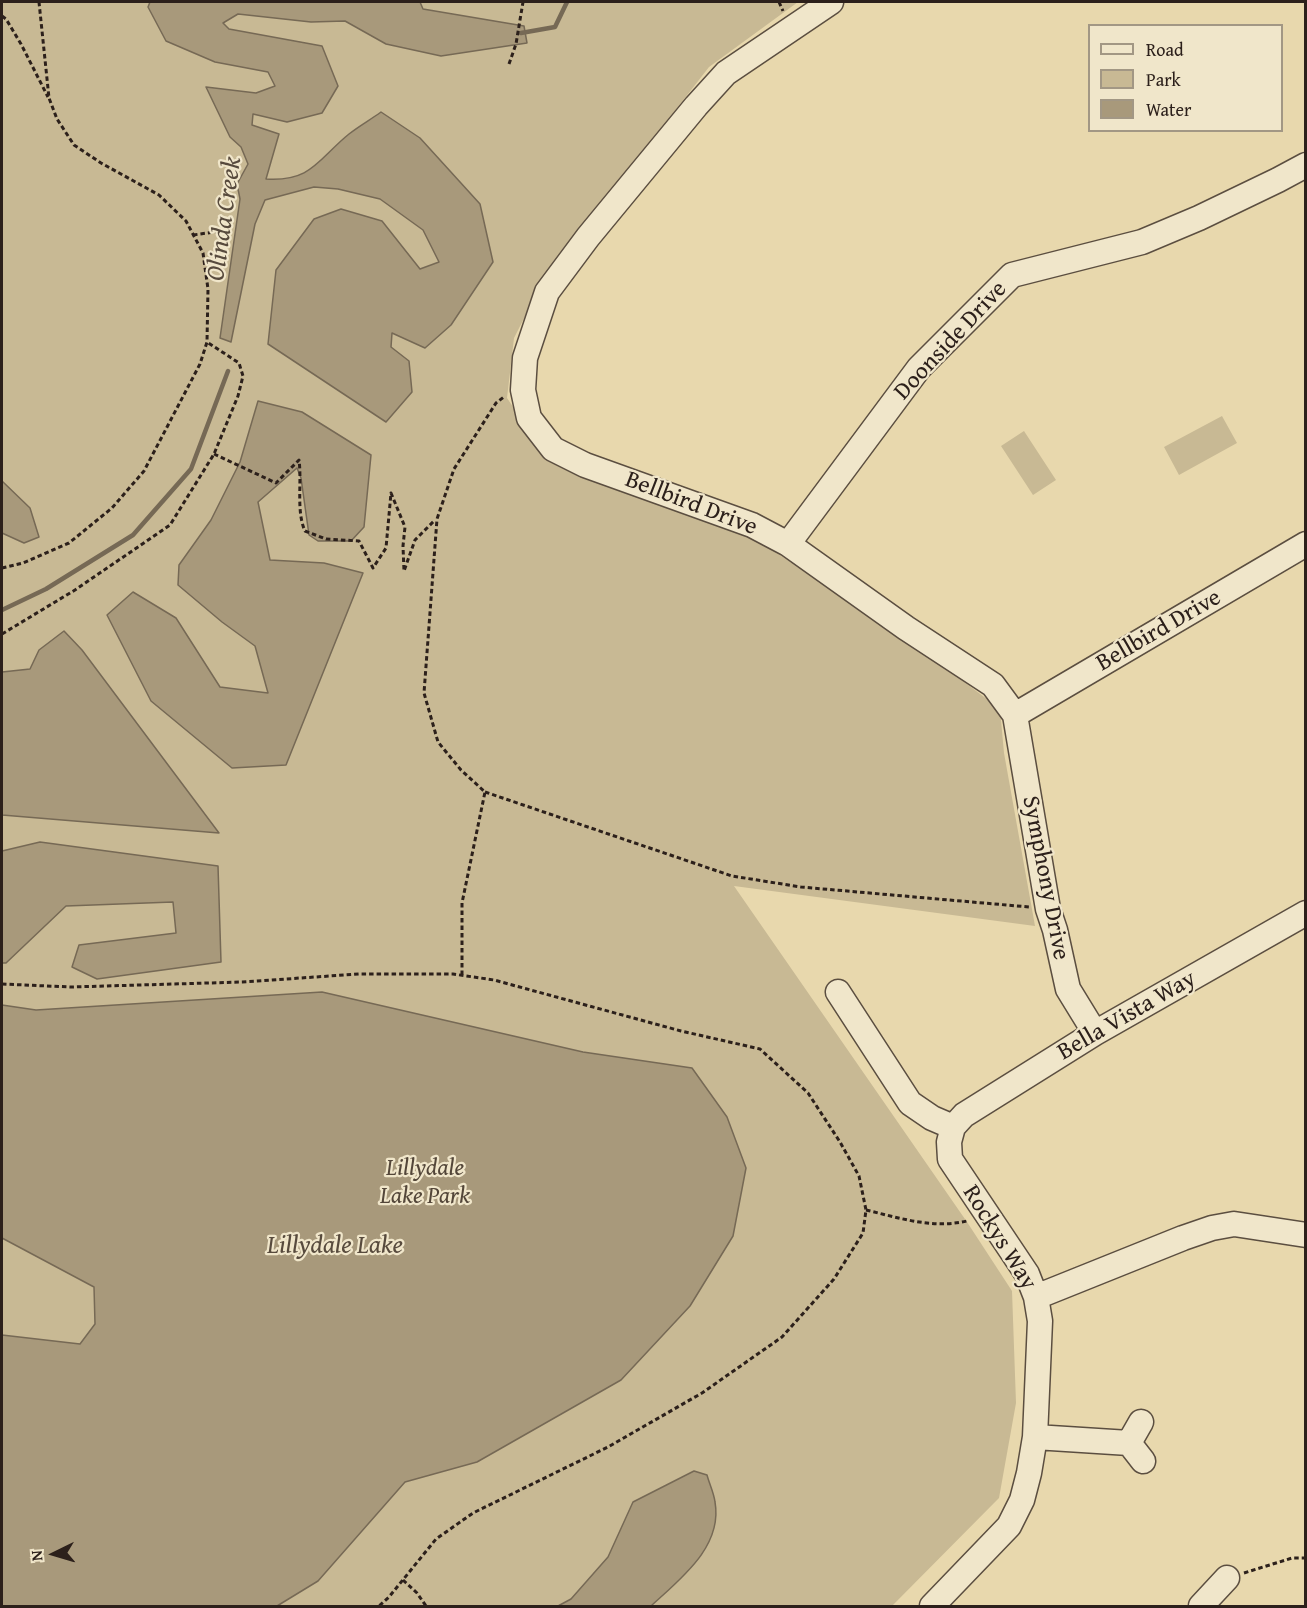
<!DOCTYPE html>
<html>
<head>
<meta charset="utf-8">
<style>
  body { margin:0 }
  #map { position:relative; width:1307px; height:1608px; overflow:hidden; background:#e8d8ad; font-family:"Gentium Book Plus",serif }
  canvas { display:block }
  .frame { position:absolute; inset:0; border:3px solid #2c201b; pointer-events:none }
  .legend { position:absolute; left:1088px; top:24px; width:195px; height:108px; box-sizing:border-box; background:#f0e6ca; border:2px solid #a29784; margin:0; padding:8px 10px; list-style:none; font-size:18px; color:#2c201b }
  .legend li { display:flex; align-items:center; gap:12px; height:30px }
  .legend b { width:30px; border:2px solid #a29784 }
  .north { position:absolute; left:24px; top:1524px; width:60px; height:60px; -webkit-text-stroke:4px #f0e6ca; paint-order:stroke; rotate:265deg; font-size:16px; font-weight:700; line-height:24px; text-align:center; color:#2c201b }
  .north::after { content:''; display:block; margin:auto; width:21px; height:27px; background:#2c201b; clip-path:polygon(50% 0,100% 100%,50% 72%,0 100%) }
</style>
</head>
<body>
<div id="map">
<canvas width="1307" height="1608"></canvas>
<div class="frame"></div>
<ul class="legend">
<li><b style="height:8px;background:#f0e6ca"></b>Road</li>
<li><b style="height:16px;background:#c8b994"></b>Park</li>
<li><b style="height:16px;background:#a8997b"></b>Water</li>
</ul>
<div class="north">N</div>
</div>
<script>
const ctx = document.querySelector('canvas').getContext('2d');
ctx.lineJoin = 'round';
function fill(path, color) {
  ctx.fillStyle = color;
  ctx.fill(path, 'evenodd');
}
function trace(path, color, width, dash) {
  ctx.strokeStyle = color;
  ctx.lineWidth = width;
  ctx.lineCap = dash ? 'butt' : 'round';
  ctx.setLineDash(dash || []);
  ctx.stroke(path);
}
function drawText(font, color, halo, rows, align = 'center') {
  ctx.font = font + ' "Gentium Book Plus",serif';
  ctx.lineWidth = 4.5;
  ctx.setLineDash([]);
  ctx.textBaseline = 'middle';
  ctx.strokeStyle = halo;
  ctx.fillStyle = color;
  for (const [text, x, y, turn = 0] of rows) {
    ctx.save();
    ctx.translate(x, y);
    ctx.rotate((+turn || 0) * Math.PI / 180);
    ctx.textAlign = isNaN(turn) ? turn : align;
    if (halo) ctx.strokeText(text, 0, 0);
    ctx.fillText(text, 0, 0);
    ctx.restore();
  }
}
const green = new Path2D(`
  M 2,2 L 798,2 L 709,67 L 544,279 L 514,338 L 507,398 L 544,453 L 760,542 L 910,641 L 1000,709 L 1004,753 L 1035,926 L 734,886 L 967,1222 L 1012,1291 L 1016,1403 L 999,1498 L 892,1606 L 2,1606 Z
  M 1222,416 L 1237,443 L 1179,475 L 1164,447 Z
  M 1024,431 L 1056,480 L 1033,495 L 1001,446 Z`);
const water = new Path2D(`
  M 150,2 L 420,2 L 423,9 L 524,26 L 527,43 L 441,56 L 386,44 L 345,21 L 311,22 L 238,14 L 223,23 L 229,29 L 322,46 L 338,86 L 322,113 L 287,122 L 253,114 L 252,125 L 279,134 L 266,179 C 312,182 318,159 349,134 C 359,126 370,120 381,112 L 420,138 L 480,204 L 493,262 L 451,325 L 425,348 L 392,333 L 391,347 L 409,361 L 412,392 L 386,422 L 268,344 L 276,270 L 314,219 L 341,209 L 382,221 L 420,269 L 439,262 L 423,230 L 380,199 L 338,189 L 314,187 L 265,200 L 255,224 L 231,342 L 220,338 L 240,199 L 237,184 L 248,164 L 241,147 L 230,137 L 206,87 L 256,93 L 275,86 L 268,72 L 215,62 L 166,41 L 148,7 Z
  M 258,401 L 302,412 L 371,455 L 364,527 L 351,541 L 318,541 L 309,535 L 301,478 L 297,468 L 258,502 L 270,560 L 324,563 L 363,573 L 286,765 L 232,768 L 151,701 L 107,615 L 133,592 L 176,618 L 220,687 L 268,693 L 255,646 L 222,622 L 178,585 L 179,565 L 211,520 L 240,462 Z
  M 2,481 L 30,508 L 39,537 L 24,543 L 2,533 Z
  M 64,631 L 82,650 L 219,833 L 2,815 L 2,672 L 30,669 L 39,650 Z
  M 40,842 L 218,866 L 221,962 L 97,979 L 72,967 L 79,945 L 176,933 L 173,902 L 66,906 L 6,963 L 2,963 L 2,851 Z
  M 322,992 L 583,1052 L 692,1068 L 727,1117 L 746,1168 L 733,1236 L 690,1306 L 621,1380 L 477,1462 L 405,1482 L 318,1581 L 277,1606 L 2,1606 L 2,1335 L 80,1344 L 95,1324 L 94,1287 L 2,1238 L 2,1005 L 36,1010 Z
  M 694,1471 L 707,1475 C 709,1483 714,1493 715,1502 C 723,1547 680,1579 651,1606 L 558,1606 L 571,1599 L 608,1557 L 633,1502 Z`);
const stream = new Path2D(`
  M 521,33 L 555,27 L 567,2
  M 2,610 L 46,589 L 133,535 L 191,469 L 228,371`);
const path = new Path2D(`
  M 779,2 L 783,11
  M 2,16 L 6,19 L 21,44 L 48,97
  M 509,64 L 516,44 L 523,2
  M 193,235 L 222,231
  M 214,454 L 276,483 L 299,460 C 302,483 296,511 305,531 L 326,539 L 359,541 L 373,568 L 386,548 L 391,493 L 405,527 L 403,546 L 404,571 L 415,540 L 435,520
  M 2,568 L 23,563 L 69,543 L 112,508 L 144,471 L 200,364 L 207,342 L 208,289 L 203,253 L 186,221 L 159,195 L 101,163 L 74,145 L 57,119 L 49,98 L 39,2
  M 2,634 L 75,590 L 170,525 L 214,454 L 238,396 L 243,376 L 239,363 L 207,342
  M 485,792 L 732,876 L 801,887 L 1029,907
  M 462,975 L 462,903 L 485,792 L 461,770 L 438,742 L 424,693 L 437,519 L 454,469 L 496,403 L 505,396
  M 2,984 L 71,987 L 242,982 L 359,974 L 453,974 L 494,980 L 681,1031 L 760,1049 L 808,1093 L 840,1142 L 859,1176 L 866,1210 L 863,1233 L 834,1279 L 782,1337 L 702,1393 L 608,1447 L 473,1513 L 436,1539 L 389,1597 L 379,1606
  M 866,1210 C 900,1218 932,1229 967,1221
  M 1244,1573 L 1292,1558 L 1306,1558
  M 403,1580 L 417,1593 L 426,1606`);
const minor = new Path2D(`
  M 831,2 L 726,73 L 696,106 L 588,237 L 547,292 L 525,358 L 523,390 L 529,418 L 553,449 L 585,465 L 752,525 L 788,544 L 906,628 L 993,685 L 1015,715 L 1048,909 L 1055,930 L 1068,989 L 1095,1033
  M 788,544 L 919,368 L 1012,275 L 1142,242 L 1199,218 L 1278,180 L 1306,165
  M 1015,715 L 1306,544
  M 838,992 L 910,1103 L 932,1118 L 953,1127 L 949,1142 L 950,1159 L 1027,1274 L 1036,1297 L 1040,1321 L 1035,1437 L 1029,1473 L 1022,1500 L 1009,1526 L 932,1606
  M 953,1127 L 964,1115 L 1095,1033 L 1306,913
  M 1036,1297 L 1183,1238 L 1212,1228 L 1234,1224 L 1306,1235
  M 1141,1422 L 1129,1443 L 1143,1461
  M 1035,1437 L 1129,1443
  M 1201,1606 L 1227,1578`);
const streetNames = [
  ["Doonside Drive",951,341,-47],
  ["Bellbird Drive",691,504,21],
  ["Bellbird Drive",1159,631,-30],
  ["Symphony Drive",1045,878,79],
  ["Bella Vista Way",1127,1016,-30],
  ["Rockys Way",999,1238,58]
];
const parkNames = [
  ["Lillydale",425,1169],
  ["Lake Park",425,1197]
];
const waterNames = [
  ["Olinda Creek",225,219,-82],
  ["Lillydale Lake",335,1246]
];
fill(green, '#c8b994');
fill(water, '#a8997b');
trace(water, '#766955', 1.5);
trace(stream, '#766955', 4.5);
trace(minor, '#5b4e40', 27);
trace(path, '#2c201b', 3, [4.5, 3]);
trace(minor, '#f0e6ca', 24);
drawText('24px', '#2c201b', '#f0e6ca', streetNames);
drawText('italic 24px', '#534639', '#f0e6ca', parkNames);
drawText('italic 26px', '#574a3d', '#f0e6ca', waterNames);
</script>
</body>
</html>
